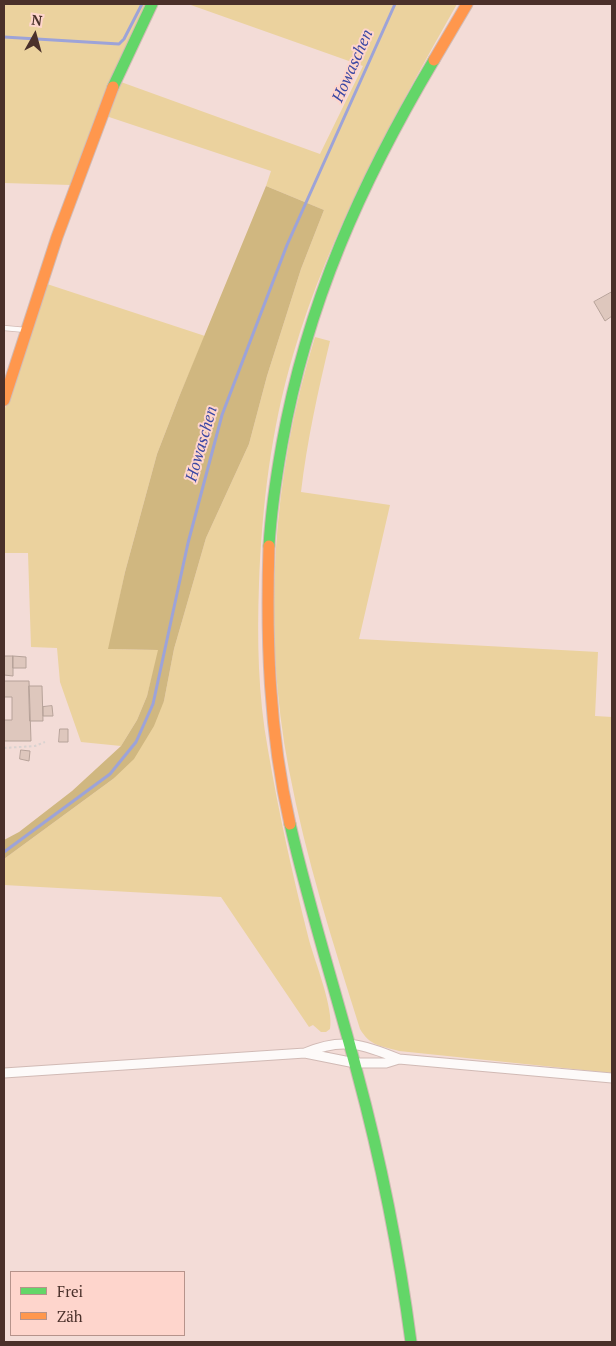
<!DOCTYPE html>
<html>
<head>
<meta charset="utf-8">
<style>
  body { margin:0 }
  #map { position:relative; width:616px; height:1346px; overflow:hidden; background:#f3dcd7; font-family:"PT Serif",serif }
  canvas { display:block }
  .frame { position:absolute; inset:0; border:5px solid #4a302a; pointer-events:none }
  .legend { position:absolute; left:10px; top:1271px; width:175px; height:65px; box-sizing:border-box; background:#fed5cc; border:1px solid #b6938b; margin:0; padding:6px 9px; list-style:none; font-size:15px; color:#4a302a }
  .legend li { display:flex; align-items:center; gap:10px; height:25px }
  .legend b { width:25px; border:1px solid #b6938b }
  .north { position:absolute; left:10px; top:10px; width:50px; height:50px; -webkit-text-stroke:4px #fed5cc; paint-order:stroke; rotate:7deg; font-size:14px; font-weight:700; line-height:20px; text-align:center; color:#4a302a }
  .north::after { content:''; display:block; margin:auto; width:18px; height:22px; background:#4a302a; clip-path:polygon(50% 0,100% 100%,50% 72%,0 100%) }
</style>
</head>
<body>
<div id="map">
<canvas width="616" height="1346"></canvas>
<div class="frame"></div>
<ul class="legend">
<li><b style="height:6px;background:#63d668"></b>Frei</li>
<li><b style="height:6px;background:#ff974d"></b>Zäh</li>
</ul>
<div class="north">N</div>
</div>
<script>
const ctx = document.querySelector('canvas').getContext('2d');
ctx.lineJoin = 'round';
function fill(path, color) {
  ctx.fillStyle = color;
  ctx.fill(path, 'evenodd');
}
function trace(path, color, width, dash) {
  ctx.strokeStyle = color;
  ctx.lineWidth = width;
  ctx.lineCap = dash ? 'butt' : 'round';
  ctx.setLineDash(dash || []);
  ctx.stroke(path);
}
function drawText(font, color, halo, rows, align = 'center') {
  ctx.font = font + ' "PT Serif",serif';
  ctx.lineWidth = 4;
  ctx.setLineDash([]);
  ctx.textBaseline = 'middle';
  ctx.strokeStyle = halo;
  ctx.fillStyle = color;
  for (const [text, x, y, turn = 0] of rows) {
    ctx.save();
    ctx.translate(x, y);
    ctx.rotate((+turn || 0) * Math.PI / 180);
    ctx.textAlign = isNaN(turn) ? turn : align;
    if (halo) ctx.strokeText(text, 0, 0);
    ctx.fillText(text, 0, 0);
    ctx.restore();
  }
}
const green = new Path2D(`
  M 4,4 L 147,4 L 71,185 L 4,183 Z
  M 188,4 L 457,4 C 394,116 330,230 293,355 C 271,429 262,506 259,584 C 257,640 258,695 268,750 C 279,814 293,877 309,940 C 315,962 334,1009 330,1029 L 326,1032 L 321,1032 L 313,1025 L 309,1027 L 221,897 L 4,885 L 4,859 L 113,779 L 164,701 L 174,649 L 206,538 L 249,444 L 267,376 L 301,269 L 324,210 L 266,186 L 271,171 L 106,116 L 121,82 L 320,154 L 363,66 Z
  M 47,284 L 205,336 L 179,397 L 157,454 L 125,572 L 109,649 L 159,650 L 147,696 L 137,720 L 121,746 L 81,742 L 60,682 L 57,648 L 31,647 L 28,553 L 4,553 L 4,411 Z
  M 315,337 L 330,341 C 318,391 307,441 301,492 L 390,505 L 359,639 L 598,652 L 595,716 L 612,717 L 612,1073 L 399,1051 C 381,1046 370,1046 360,1029 C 333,943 306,859 289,770 C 262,629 272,475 315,337 Z`);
const forest = new Path2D(`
  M 266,186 L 324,210 L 301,269 L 267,376 L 249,444 L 206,538 L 174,649 L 164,701 L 154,726 L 134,759 L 113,779 L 4,859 L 4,840 L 19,832 L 72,791 L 121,746 L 137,720 L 147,696 L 158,650 L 108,649 L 125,572 L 157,454 L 179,397 Z`);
const stream = new Path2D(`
  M 4,37 L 119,44 L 124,39 L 142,4
  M 4,852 L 110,774 L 136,742 L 153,704 L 188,543 L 222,415 L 287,245 L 395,4`);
const building = new Path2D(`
  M 612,292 L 612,316 L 605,321 L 594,302 Z
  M 4,656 L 13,656 L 13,676 L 4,675 Z
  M 13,656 L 26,657 L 26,668 L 13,668 Z
  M 4,681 L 29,681 L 31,741 L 4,741 L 4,720 L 12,720 L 12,697 L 4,697 Z
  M 29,686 L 42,686 L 43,721 L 30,721 Z
  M 52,706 L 53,716 L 43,716 L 43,707 Z
  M 60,729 L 68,729 L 68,742 L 59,742 Z
  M 21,750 L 30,751 L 29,761 L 20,759 Z`);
const path = new Path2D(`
  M 4,748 L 35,746 L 45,742`);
const lane = new Path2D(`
  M 4,328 L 26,330`);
const street = new Path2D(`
  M 305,1053 C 342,1037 363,1044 399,1059 L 612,1078
  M 4,1073 L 305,1053 L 355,1063 L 386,1063 L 399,1059`);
const fast = new Path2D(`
  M 113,87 L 152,4
  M 269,546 C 271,512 276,478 282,444 C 307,303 361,183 434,60
  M 290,824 C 309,907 335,989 357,1072 C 381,1161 399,1251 411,1342`);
const slow = new Path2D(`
  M 434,60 L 467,4
  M 4,400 L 57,237 L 113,87
  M 269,546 C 266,639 269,732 290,824`);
const waterNames = [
  ["Howaschen",353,66,-66],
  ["Howaschen",202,444,-74]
];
fill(green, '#ebd29e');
fill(forest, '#d0b780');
trace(stream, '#9da3d8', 3);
fill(building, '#dec7bd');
trace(building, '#b6a299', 1);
trace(lane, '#d1bab5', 6);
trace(street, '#d1bab5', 11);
trace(fast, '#d1bab5', 13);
trace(slow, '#d1bab5', 13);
trace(path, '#d9d2d0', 2, [2.5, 2.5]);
trace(lane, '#fdfaf9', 4.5);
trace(street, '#fdfaf9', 9);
trace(fast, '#63d668', 11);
trace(slow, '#ff974d', 11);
drawText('italic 16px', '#3b47a3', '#fed5cc', waterNames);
</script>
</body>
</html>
